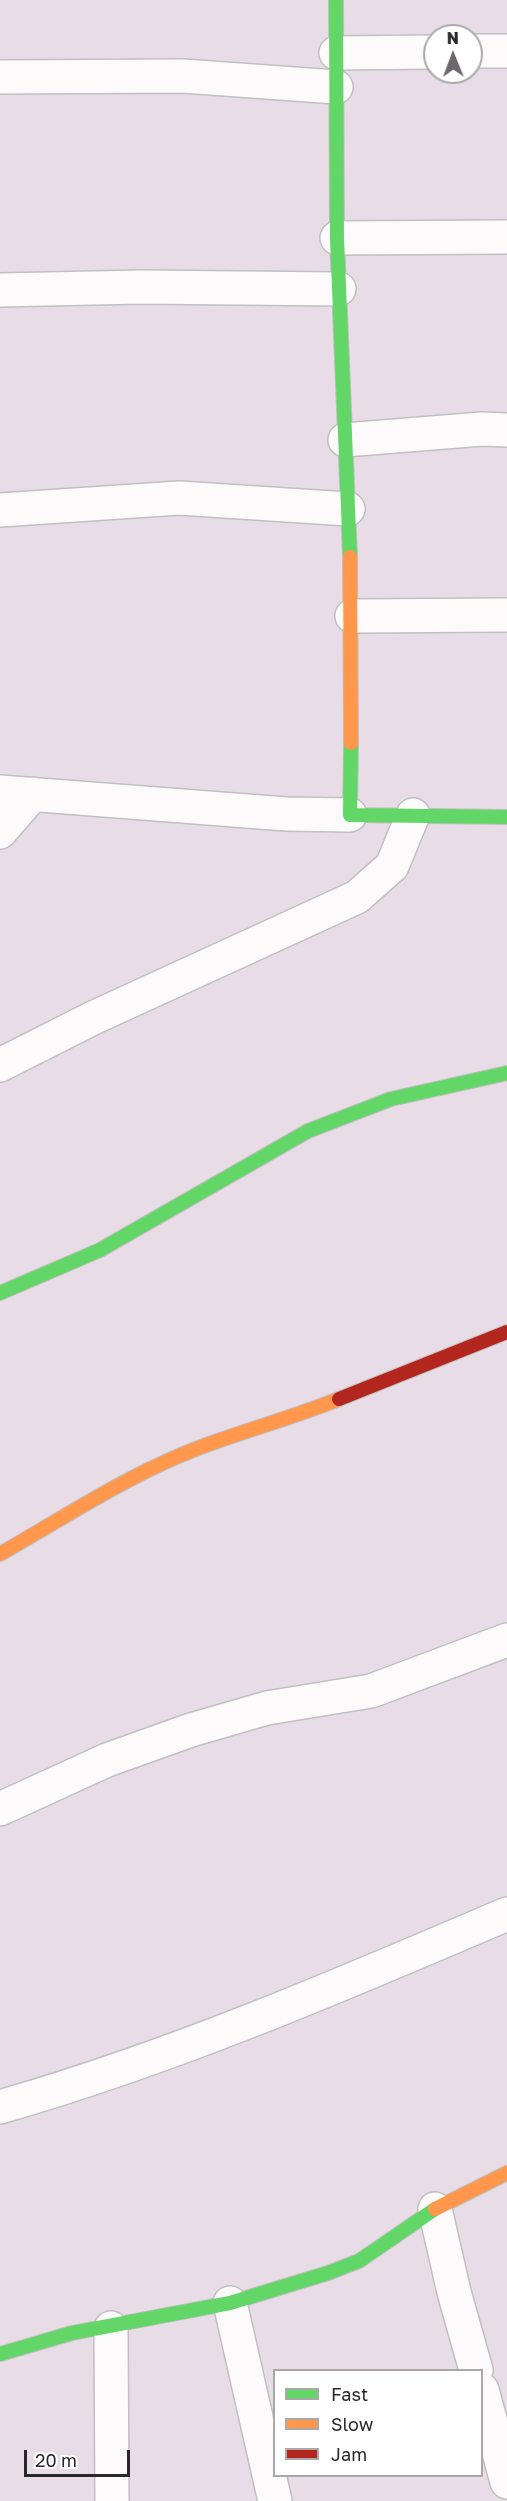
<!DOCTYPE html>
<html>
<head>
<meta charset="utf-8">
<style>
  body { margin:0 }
  #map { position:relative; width:507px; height:2501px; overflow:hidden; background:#e8dde7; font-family:"Golos Text",sans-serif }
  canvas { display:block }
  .legend { position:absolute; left:273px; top:2369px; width:210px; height:108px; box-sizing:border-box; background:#fff; border:2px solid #a9a9a9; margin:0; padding:8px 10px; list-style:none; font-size:18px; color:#282828 }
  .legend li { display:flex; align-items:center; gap:12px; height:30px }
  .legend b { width:30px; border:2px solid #a9a9a9 }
  .north { position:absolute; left:423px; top:24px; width:60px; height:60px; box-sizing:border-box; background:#fff; border:2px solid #a9a9a9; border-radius:50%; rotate:359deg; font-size:16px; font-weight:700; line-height:24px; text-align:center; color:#282828 }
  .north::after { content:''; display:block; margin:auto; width:21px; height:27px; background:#6b676b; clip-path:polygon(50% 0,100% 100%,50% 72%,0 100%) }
  .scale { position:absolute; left:24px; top:2450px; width:106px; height:27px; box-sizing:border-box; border:3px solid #282828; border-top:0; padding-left:8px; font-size:18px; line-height:21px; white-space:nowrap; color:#282828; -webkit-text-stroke:4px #fff; paint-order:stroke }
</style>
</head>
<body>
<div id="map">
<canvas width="507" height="2501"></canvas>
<ul class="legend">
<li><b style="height:8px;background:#63d668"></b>Fast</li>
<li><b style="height:8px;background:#ff974d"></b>Slow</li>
<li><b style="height:8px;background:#b3261e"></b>Jam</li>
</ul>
<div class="north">N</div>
<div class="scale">20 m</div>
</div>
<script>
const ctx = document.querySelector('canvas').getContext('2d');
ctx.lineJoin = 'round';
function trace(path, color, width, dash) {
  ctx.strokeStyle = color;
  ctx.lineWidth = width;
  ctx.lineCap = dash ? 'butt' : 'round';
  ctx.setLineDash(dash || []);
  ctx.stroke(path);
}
const street = new Path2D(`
  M 471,51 L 507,51
  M 336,53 L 435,52
  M 0,77 L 183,76 L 336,87
  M 337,238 L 507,237
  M 0,290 L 141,287 L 339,289
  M 345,440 L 482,429 L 507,430
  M 0,510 L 179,498 L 348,509
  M 352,616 L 507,615
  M 0,792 L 286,814 L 350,815
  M 0,832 L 33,794
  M 0,1065 L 93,1018 L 357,897 L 392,866 L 413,815
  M 0,1809 L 107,1760 L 191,1730 L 267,1708 L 371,1691 L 507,1640
  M 0,2107 C 174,2057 341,1985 507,1914
  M 435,2209 L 454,2292 L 476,2370
  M 230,2303 L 275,2501
  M 111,2328 L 112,2501
  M 482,2390 L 507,2482`);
const fast = new Path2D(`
  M 336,0 L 337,238 L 350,557
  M 351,743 L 350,815 L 507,817
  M 0,1293 L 100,1250 L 308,1131 L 391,1099 L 507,1073
  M 0,2354 L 72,2333 L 230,2303 L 328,2273 L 359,2261 L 435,2209`);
const slow = new Path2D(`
  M 350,557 L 351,743
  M 0,1554 C 65,1517 131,1473 201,1447 C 247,1430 294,1417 339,1399
  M 435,2209 L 507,2173`);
const jam = new Path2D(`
  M 339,1399 L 507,1332`);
trace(street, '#c1bfc1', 36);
trace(fast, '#c1bfc1', 16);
trace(slow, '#c1bfc1', 16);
trace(jam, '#c1bfc1', 16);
trace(street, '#fcfafb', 33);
trace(fast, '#63d668', 14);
trace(slow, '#ff974d', 14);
trace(jam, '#b3261e', 14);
</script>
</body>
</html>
